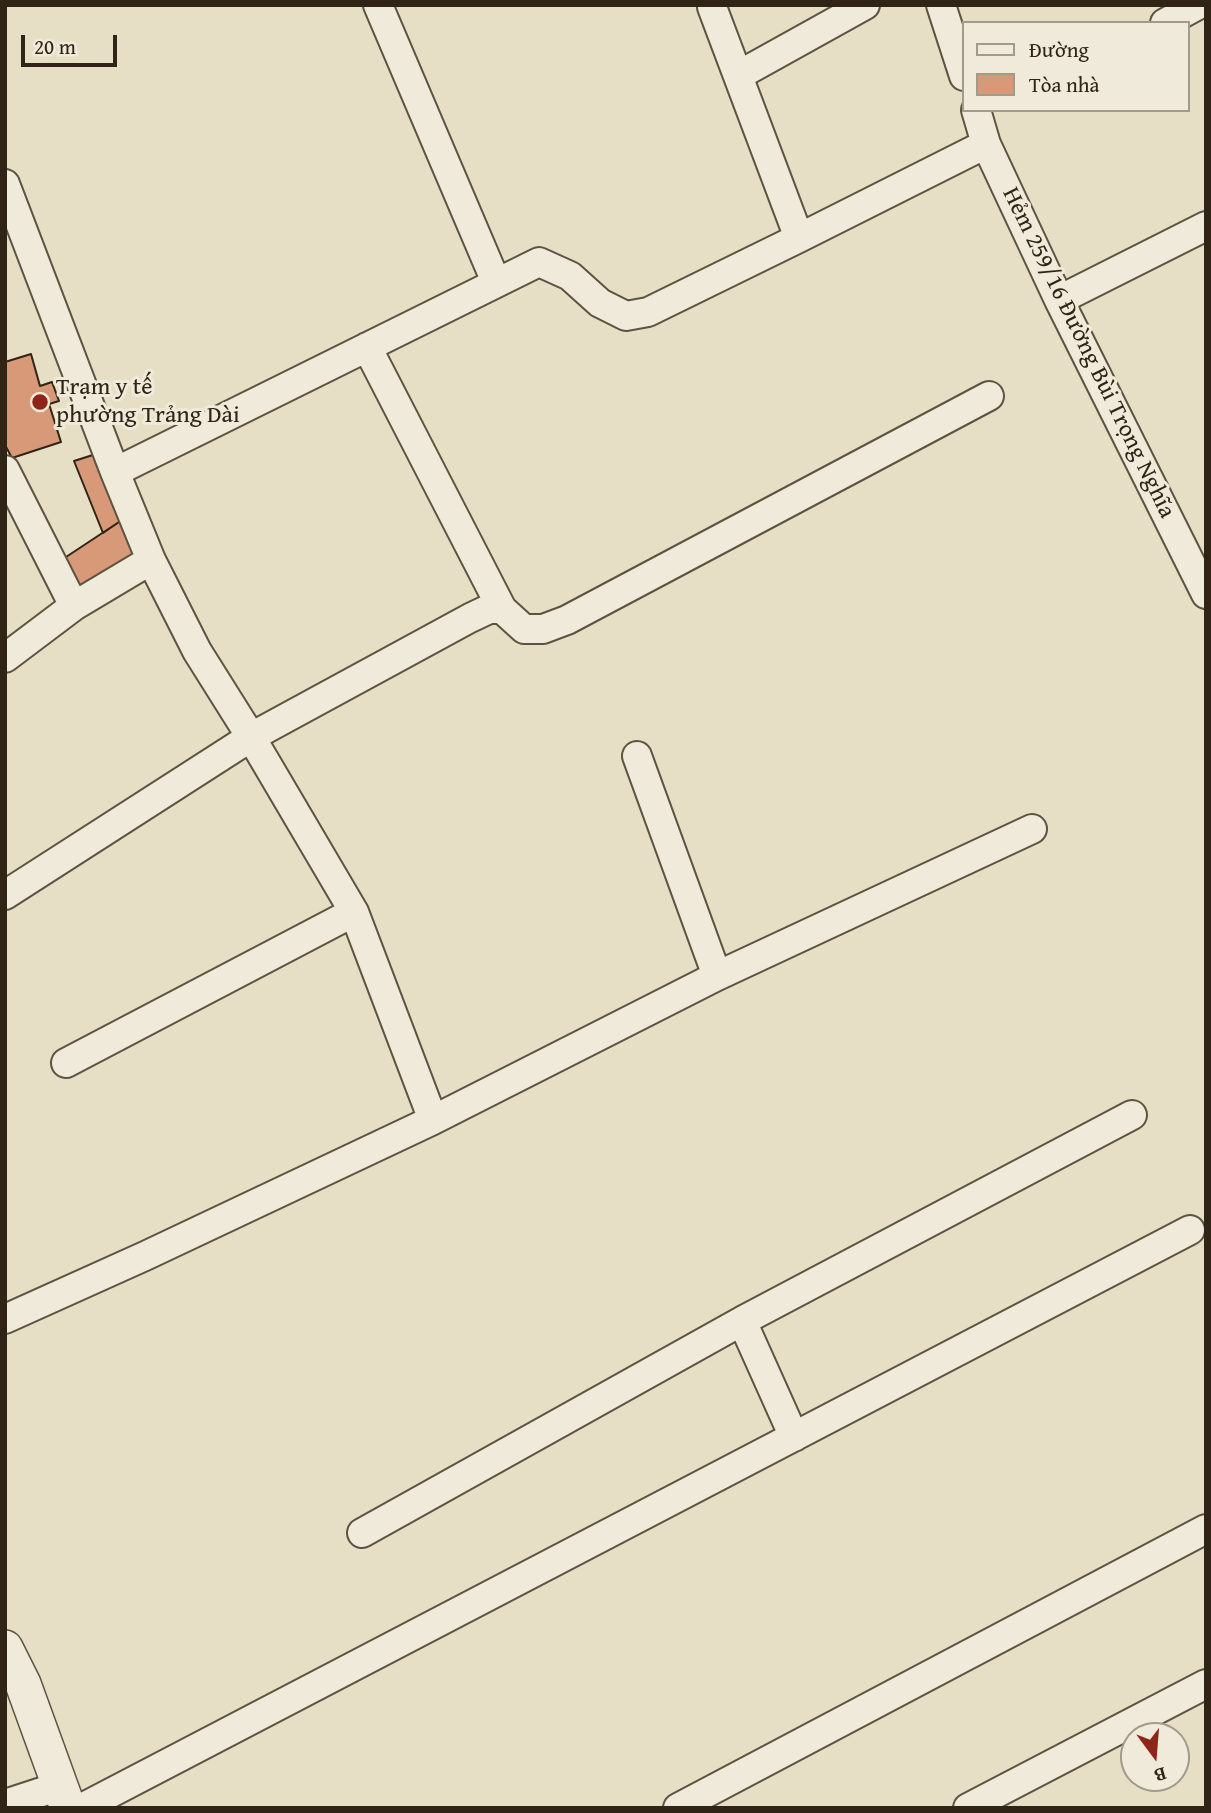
<!DOCTYPE html>
<html>
<head>
<meta charset="utf-8">
<style>
  body { margin:0 }
  #map { position:relative; width:1211px; height:1813px; overflow:hidden; background:#e7dfc5; font-family:"Gentium Book Plus",serif }
  canvas { display:block }
  .frame { position:absolute; inset:0; border:7px solid #2f2415; pointer-events:none }
  .legend { position:absolute; left:962px; top:21px; width:228px; height:91px; box-sizing:border-box; background:#efead9; border:2px solid #a29b8b; margin:0; padding:9px 12px; list-style:none; font-size:21px; color:#2f2415 }
  .legend li { display:flex; align-items:center; gap:14px; height:35px }
  .legend b { width:35px; border:2px solid #a29b8b }
  .north { position:absolute; left:1120px; top:1722px; width:70px; height:70px; box-sizing:border-box; background:#efead9; border:2px solid #a29b8b; border-radius:50%; rotate:164deg; font-size:19px; font-weight:700; line-height:28px; text-align:center; color:#2f2415 }
  .north::after { content:''; display:block; margin:auto; width:24px; height:32px; background:#8f2418; clip-path:polygon(50% 0,100% 100%,50% 72%,0 100%) }
  .scale { position:absolute; left:21px; top:35px; width:96px; height:32px; box-sizing:border-box; border:4px solid #2f2415; border-top:0; padding-left:9px; font-size:21px; line-height:24px; white-space:nowrap; color:#2f2415; -webkit-text-stroke:5px #efead9; paint-order:stroke }
</style>
</head>
<body>
<div id="map">
<canvas width="1211" height="1813"></canvas>
<div class="frame"></div>
<ul class="legend">
<li><b style="height:9px;background:#efead9"></b>Đường</li>
<li><b style="height:19px;background:#d79978"></b>Tòa nhà</li>
</ul>
<div class="north">B</div>
<div class="scale">20 m</div>
</div>
<script>
const ctx = document.querySelector('canvas').getContext('2d');
ctx.lineJoin = 'round';
function fill(path, color) {
  ctx.fillStyle = color;
  ctx.fill(path, 'evenodd');
}
function trace(path, color, width, dash) {
  ctx.strokeStyle = color;
  ctx.lineWidth = width;
  ctx.lineCap = dash ? 'butt' : 'round';
  ctx.setLineDash(dash || []);
  ctx.stroke(path);
}
function drawText(font, color, halo, rows, align = 'center') {
  ctx.font = font + ' "Gentium Book Plus",serif';
  ctx.lineWidth = 6;
  ctx.setLineDash([]);
  ctx.textBaseline = 'middle';
  ctx.strokeStyle = halo;
  ctx.fillStyle = color;
  for (const [text, x, y, turn = 0] of rows) {
    ctx.save();
    ctx.translate(x, y);
    ctx.rotate((+turn || 0) * Math.PI / 180);
    ctx.textAlign = isNaN(turn) ? turn : align;
    if (halo) ctx.strokeText(text, 0, 0);
    ctx.fillText(text, 0, 0);
    ctx.restore();
  }
}
const building = new Path2D(`
  M 31,354 L 40,386 L 52,382 L 59,401 L 49,404 L 61,442 L 12,458 L 5,445 L 5,362 Z
  M 96,454 L 122,520 L 103,533 L 74,461 Z
  M 122,520 L 137,555 L 78,590 L 63,559 Z`);
const minor = new Path2D(`
  M 378,5 L 496,282
  M 941,5 L 964,76
  M 712,7 L 799,238
  M 1165,23 L 1198,5
  M 739,75 L 865,5
  M 976,110 L 986,144 L 1059,300 L 1206,594
  M 5,184 L 115,472 L 151,560 L 197,651 L 251,737 L 354,912 L 433,1120
  M 1059,300 L 1206,226
  M 367,347 L 502,609
  M 5,470 L 74,606
  M 115,472 L 539,262 L 570,276 L 600,303 L 626,316 L 648,312 L 799,238 L 986,144
  M 5,658 L 74,606 L 151,560
  M 637,756 L 717,976
  M 5,895 L 251,737 L 470,618 L 489,609 L 502,609 L 524,629 L 543,629 L 567,620 L 989,396
  M 66,1063 L 354,912
  M 5,1319 L 145,1256 L 433,1120 L 717,976 L 1032,829
  M 742,1321 L 794,1437
  M 362,1533 L 742,1321 L 1132,1115
  M 5,1804 L 60,1786
  M 82,1808 L 1190,1230
  M 678,1808 L 1206,1529
  M 968,1808 L 1206,1684`);
const tertiary = new Path2D(`
  M 5,1648 L 23,1684 L 68,1808`);
const markers = [
  [40,402,9,"#8f2418"]
];
const streetNames = [
  ["Hẻm 259/16 Đường Bùi Trọng Nghĩa",1088,353,64]
];
const poiNames = [
  ["Trạm y tế",56,388],
  ["phường Trảng Dài",56,416]
];
fill(building, '#d79978');
trace(building, '#2f2415', 2);
trace(minor, '#5d5341', 32);
trace(tertiary, '#5d5341', 38);
trace(minor, '#efead9', 28);
trace(tertiary, '#efead9', 35);
for (const [x, y, r, color] of markers) {
  const dot = new Path2D();
  dot.arc(x, y, r, 0, 2 * Math.PI);
  ctx.fillStyle = color;
  ctx.fill(dot);
  trace(dot, '#efead9', 2.5);
}
drawText('24px', '#2f2415', '#efead9', streetNames);
drawText('24px', '#2f2415', '#efead9', poiNames, 'left');
</script>
</body>
</html>
